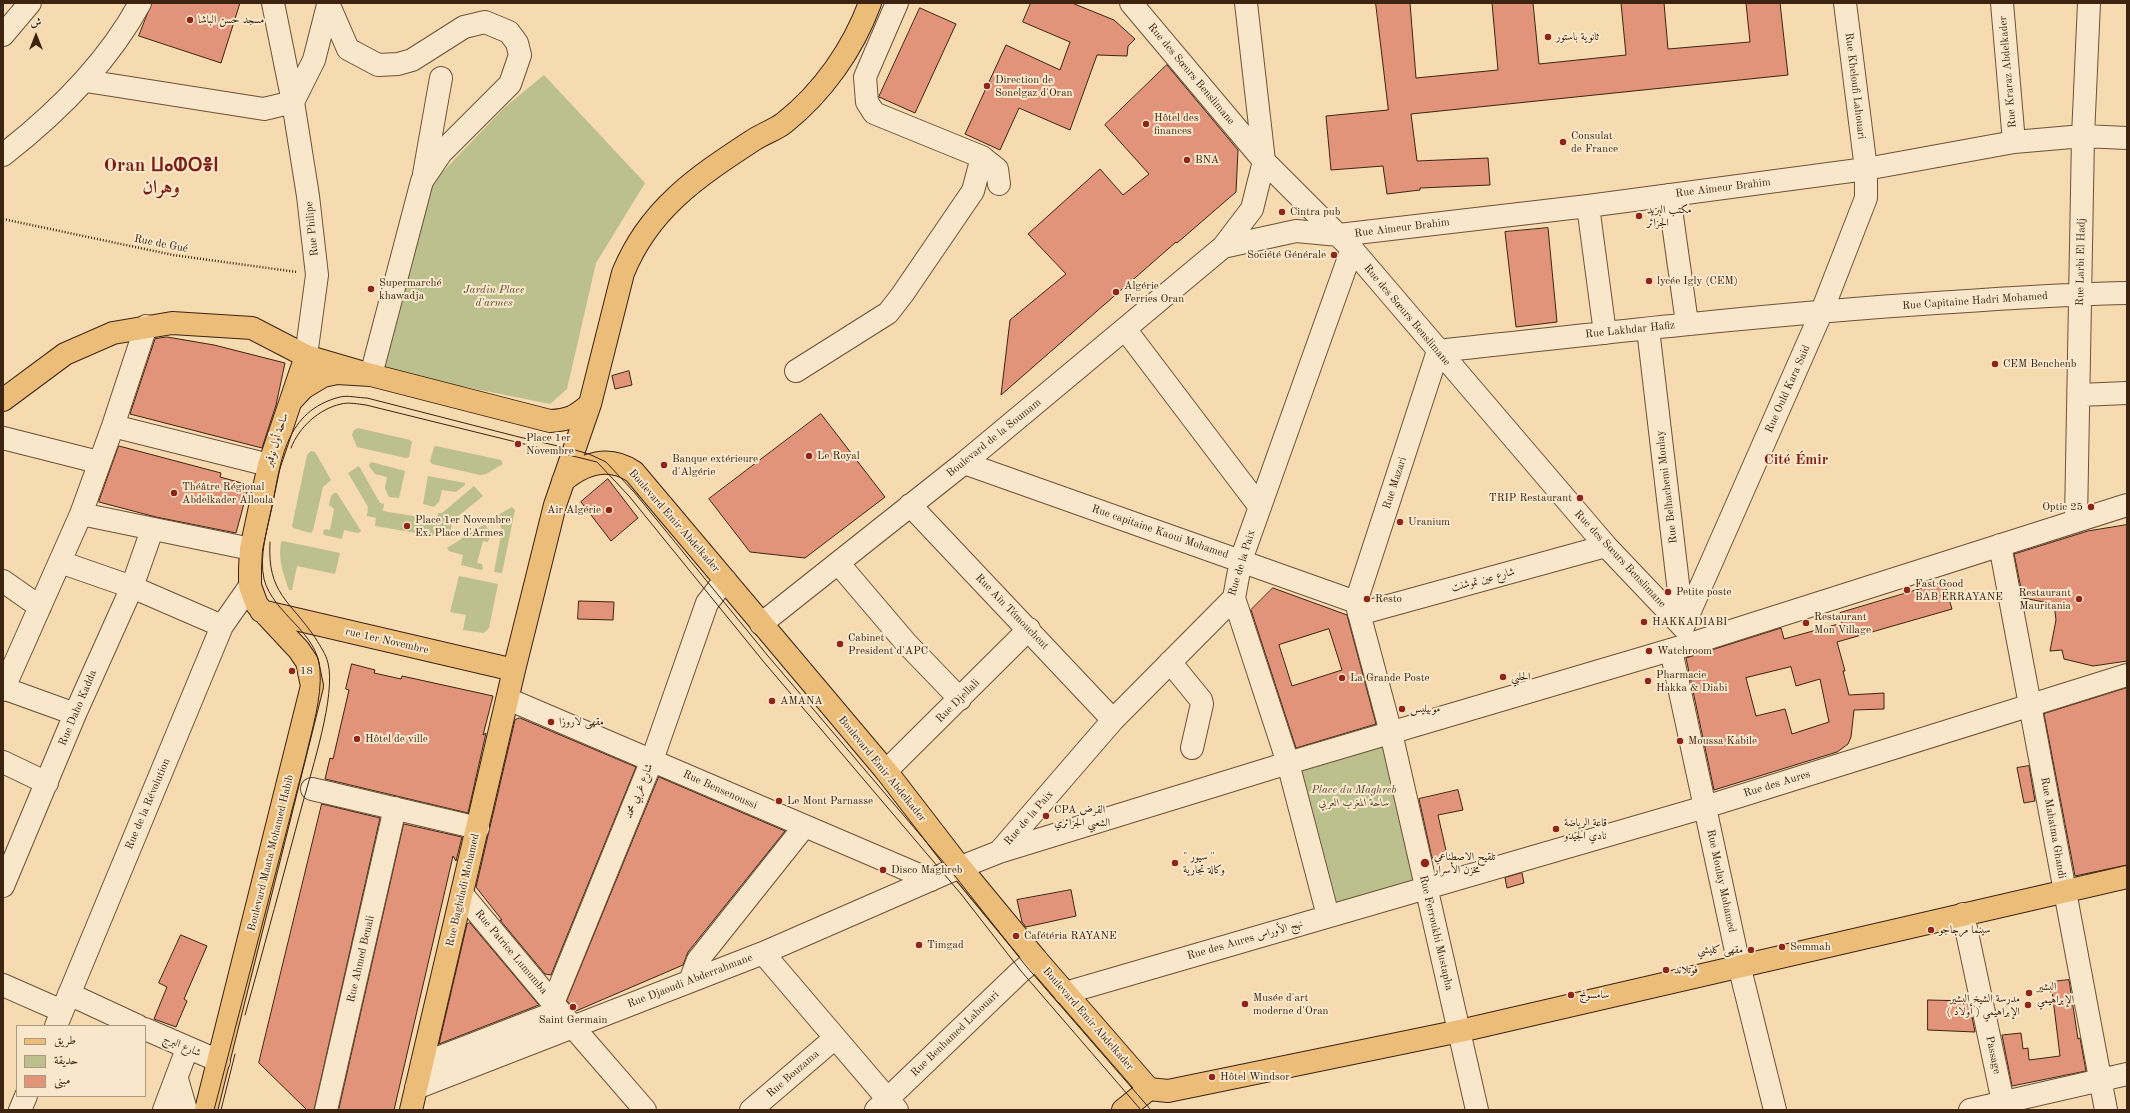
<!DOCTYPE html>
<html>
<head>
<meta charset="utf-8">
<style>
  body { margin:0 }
  #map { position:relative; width:2130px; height:1113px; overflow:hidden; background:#f6dab0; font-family:"Old Standard TT",Amiri,serif }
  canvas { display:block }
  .frame { position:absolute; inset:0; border:4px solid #3d2411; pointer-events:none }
  .legend { position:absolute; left:16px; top:1025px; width:130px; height:72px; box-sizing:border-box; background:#f9e7cc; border:1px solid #ae9981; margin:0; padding:5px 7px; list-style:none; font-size:12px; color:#3d2411 }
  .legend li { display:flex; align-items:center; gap:8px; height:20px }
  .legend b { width:20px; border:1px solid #ae9981 }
  .north { position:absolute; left:16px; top:16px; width:40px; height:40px; -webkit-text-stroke:3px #f9e7cc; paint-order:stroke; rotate:0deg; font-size:11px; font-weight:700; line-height:16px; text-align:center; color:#3d2411 }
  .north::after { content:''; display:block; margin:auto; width:14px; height:18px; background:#3d2411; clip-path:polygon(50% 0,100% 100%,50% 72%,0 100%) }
</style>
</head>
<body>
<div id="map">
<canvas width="2130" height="1113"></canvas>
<div class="frame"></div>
<ul class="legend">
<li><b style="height:5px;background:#ebbd78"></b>طريق</li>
<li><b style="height:11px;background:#bbc08c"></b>حديقة</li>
<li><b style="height:11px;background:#e2947b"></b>مبنى</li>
</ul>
<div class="north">ش</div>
</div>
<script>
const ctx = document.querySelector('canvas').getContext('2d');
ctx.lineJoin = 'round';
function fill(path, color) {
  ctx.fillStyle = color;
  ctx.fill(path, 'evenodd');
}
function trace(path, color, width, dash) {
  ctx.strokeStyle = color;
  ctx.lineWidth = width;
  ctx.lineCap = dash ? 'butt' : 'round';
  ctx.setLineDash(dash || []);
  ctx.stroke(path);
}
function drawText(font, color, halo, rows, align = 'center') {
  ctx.font = font + ' "Old Standard TT",Amiri,"Noto Sans Tifinagh",serif';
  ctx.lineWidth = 4;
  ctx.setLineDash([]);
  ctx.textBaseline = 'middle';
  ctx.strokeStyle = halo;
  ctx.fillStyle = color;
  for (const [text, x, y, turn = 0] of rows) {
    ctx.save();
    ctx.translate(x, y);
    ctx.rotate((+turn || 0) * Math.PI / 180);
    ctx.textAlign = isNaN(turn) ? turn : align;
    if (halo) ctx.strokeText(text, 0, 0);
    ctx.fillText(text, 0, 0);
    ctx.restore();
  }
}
const green = new Path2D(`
  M 544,75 L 645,183 L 596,263 L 567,389 L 550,404 L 381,370 L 429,186 L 505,107 Z
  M 358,428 L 410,440 L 412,442 L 409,457 L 406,458 L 357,447 L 352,435 L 354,430 Z
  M 436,446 L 501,460 L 503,464 L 486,474 L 480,475 L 432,464 L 430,461 L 434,447 Z
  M 311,451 L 315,452 L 331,480 L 323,487 L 313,530 L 311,533 L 293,528 L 292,526 L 307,455 Z
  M 371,462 L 405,471 L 399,498 L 389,497 L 385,488 L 387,477 L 375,474 L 369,466 Z
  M 359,466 L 380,503 L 384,504 L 383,511 L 437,520 L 438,513 L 442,513 L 474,486 L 483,496 L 452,521 L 451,530 L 441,529 L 440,537 L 375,526 L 376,518 L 367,516 L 368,507 L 348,473 Z
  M 428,476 L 465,483 L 465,485 L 456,492 L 442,490 L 439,502 L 434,507 L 423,504 Z
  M 334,493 L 337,493 L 361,531 L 358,533 L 344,530 L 342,539 L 324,535 L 323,532 L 325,529 L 330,530 L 334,509 L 329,505 L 331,496 Z
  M 512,507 L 515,510 L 502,573 L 494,572 L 502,530 L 496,516 Z
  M 485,524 L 491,535 L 488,542 L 483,541 L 477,563 L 482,564 L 483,569 L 481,570 L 461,565 L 463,555 L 449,551 L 447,548 Z
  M 283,541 L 340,553 L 335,574 L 297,566 L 292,590 L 289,590 C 283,573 278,560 281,542 Z
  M 459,576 L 498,584 L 489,628 L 484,633 L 463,630 L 466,615 L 450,612 Z
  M 1386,740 L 1417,880 L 1337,903 L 1301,767 Z`);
const building = new Path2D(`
  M 152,3 L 240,3 L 221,63 L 139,36 Z
  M 1031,3 L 1072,3 L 1114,20 L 1135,39 L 1128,46 L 1127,56 L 1097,55 L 1070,130 L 1019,108 L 1000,150 L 965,134 L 1006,45 L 1060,70 L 1070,42 L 1023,22 Z
  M 1376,3 L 1410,3 L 1416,78 L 1498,70 L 1492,3 L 1533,3 L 1539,64 L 1626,55 L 1621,3 L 1664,3 L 1668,49 L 1750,42 L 1746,3 L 1780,3 L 1788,75 L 1411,114 L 1417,161 L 1488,158 L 1490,185 L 1420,188 L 1420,190 L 1387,194 L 1383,166 L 1331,170 L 1326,116 L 1388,110 Z
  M 920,8 L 956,24 L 915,113 L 879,97 Z
  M 1167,65 L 1238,150 L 1236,192 L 1177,243 L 1176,242 L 1001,395 L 1010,320 L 1066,274 L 1028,234 L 1100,169 L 1123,195 L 1149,174 L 1105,125 Z
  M 1548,228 L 1557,322 L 1516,327 L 1505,232 Z
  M 167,337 L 214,345 L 285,363 L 276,405 L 262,448 L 130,414 L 155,339 Z
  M 629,371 L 632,385 L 615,389 L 612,376 Z
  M 821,414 L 885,497 L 805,558 L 750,552 L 709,499 Z
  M 119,446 L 221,473 L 220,477 L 249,485 L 236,533 L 156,517 L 99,502 Z
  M 608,479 L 638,518 L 611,541 L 581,502 Z
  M 2127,525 L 2127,661 L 2093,666 L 2064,659 L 2062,650 L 2050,651 L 2056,620 L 2054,604 L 2023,598 L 2014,554 L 2088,531 Z
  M 1944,582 L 1952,609 L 1837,642 L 1845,671 L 1843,671 L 1849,695 L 1884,693 L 1884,709 L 1854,710 L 1851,737 L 1848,744 L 1837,752 L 1714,790 L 1686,658 L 1781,628 L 1784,639 L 1842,623 L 1840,613 ZM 1791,667 L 1796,686 L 1820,679 L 1829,722 L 1792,734 L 1785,709 L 1756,716 L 1746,678 Z
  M 1273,588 L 1347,615 L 1376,724 L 1296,748 L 1251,610 ZM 1329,629 L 1342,670 L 1292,686 L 1279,645 Z
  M 579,601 L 614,602 L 613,620 L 578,619 Z
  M 352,664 L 375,670 L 374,673 L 401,679 L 402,676 L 493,696 L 483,735 L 486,733 L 468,813 L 325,779 L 330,758 L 333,759 L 349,690 L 346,689 Z
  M 2127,688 L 2127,865 L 2075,876 L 2044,714 Z
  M 520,718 L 636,767 L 551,975 L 545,974 L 500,920 L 502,920 L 476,887 L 515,720 Z
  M 2029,766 L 2035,801 L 2024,803 L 2017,768 Z
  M 659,777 L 785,831 L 688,952 L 683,965 L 576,1011 L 567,1001 Z
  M 1458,790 L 1463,810 L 1438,815 L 1447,855 L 1432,858 L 1419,799 Z
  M 322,804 L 380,818 L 314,1110 L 307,1110 L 259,1063 Z
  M 404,824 L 462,837 L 456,861 L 453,856 L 394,1110 L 339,1110 Z
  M 1522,873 L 1524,883 L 1507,888 L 1505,878 Z
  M 1071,890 L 1076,916 L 1026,927 L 1022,922 L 1017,900 Z
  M 470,923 L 539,1005 L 439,1044 L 467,924 Z
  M 181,935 L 207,946 L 184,999 L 187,1001 L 176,1027 L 154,1019 L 167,987 L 159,983 Z
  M 2069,980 L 2078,1039 L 2080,1038 L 2086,1071 L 2012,1086 L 2002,1035 L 2021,1033 L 2023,1049 L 2028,1048 L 2029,1060 L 2060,1056 L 2051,982 Z
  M 1928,1000 L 1969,1001 L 1975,1032 L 1928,1030 Z`);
const path = new Path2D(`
  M 3,219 L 173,255 L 297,272`);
const minor = new Path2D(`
  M 273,3 L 293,102 L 308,196 L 317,275 L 306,356
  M 328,3 L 348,49 L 378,65 L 398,64 L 412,60 L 464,27 L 485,22 L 509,32 L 517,43 L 520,55 L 510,84 L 441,153 L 422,181 L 371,375
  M 897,3 L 865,77 L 867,102 L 874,113 L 982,157 L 997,169 L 999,184
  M 1131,3 L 1264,161 L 1352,249 L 1606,546 L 1683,627
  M 2002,3 L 2014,142
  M 3,35 L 30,3
  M 86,81 L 264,109 L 293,102 L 314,60 L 328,5
  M 3,155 C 57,113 107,64 140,3
  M 424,174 L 441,78
  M 1669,195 L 1687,323
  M 1588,206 L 1605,333
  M 1223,247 L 1296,231 L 1339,235 L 1588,206 L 1866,169 L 2014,142 L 2083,136 L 2127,138
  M 1125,329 L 1260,507
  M 1648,329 L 1683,626
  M 796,371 L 888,313 L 902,295 L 973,191 L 982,157
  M 2079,395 L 2127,393
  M 113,426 L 269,465
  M 3,438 L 98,462
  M 964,463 L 1356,602
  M 910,505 L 1113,720
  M 81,514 L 251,549
  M 2076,521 L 2083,136 L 2089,3
  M 2000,545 L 2106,1110
  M 60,562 L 132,587 L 222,626
  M 838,563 L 907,644 L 960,699
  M 3,581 L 40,607
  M 1234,598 L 1288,763 L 1328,916
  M 1359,614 L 1606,546
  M 761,624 L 964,463 L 1223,247 L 1252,209 L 1264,161 L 1246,3
  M 1683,627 L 1822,311 L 1866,198 L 1866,169 L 1845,3
  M 1671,650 L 1739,965 L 1775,1110
  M 1170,662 L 1201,700 L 1202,704 L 1192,748
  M 3,688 L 75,714
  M 3,690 L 81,514 L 113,426 L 146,326
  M 508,699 L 931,880
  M 3,762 L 47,783
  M 886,771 L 1029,629
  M 312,789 L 478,828
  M 999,852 L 1113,720 L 1234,598 L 1241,560 L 1352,249
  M 3,886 L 75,714 L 132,587 L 152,530
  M 462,894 L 573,1027 L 645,1110
  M 1963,914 L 2003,1102
  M 763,953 L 897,1110
  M 690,981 L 698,960 L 804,827
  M 3,985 L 62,1011
  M 1065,993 L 1705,807 L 2127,675
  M 69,994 L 138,1026
  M 553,1003 L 652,760 L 707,603 L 725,580
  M 56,1026 L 222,626 L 250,586
  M 145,1029 L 219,1061
  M 422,1064 L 559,1011
  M 177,1079 L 186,1110
  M 416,1088 L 763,953 L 951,871 L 999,852 L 1288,763 L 1687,645 L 2127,505
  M 20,1110 L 26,1096
  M 164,1110 L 187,1049
  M 326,1110 L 395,808
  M 751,1110 L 835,1038
  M 876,1110 L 1021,971 L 1036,959
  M 1477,1110 L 1391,733 L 1356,602 L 1438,351 C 1604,333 1769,314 1936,303 C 2000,299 2063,294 2127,293
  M 1970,1110 L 2127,1074`);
const major = new Path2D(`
  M 3,400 L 65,354 L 113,333 L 172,323 L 252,328 L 306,356 L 371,375
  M 291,401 L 303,388 L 323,376 L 337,373 L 371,375 L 550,421 C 569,420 575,417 590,404
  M 563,481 C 584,463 609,455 634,472 L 886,771 L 960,867 L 1036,959 L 1149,1089
  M 261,611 L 514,670
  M 1149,1089 L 1168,1091 L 1460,1031 L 2127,877
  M 206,1110 L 312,686 L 307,662 L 299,650 L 257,605 L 250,586 L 250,569 L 251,549 L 269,465 L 306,356
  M 411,1110 L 514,670 L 555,505 L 590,404 L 623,273 C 649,209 697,177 752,141 C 762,134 775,130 784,123 C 823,92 853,49 870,3
  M 1123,1110 L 1149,1089`);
const tram = new Path2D(`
  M 291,448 C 299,427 319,409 341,404 C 348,402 358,404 366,405 L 597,462 L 629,496 L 763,661 L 961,894 L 1021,971 L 1141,1110
  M 245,1015 C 265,944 284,873 303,802 C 312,769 336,695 328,663 C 326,654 320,646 316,639 C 290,600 267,594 270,542
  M 214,1110 L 306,756 C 312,729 322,698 320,670 C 318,632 273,614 264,579 C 259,556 267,530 272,507 C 281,461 285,411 340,397 C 347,395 359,398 367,398 L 519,437 L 575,450 L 589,454 L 606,462 L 634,492 L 768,656 L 951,871 L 1026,966 L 1151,1110
  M 221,1110 L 235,1054`);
const markers = [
  [190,20,4,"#8f2418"],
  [1548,37,4,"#8f2418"],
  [987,86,4,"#8f2418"],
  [1146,124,4,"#8f2418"],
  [1563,142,4,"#8f2418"],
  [1187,160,4,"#8f2418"],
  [1282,212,4,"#8f2418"],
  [1639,216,4,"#8f2418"],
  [1334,255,4,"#8f2418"],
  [1649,281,4,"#8f2418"],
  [371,289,4,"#8f2418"],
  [1116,292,4,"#8f2418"],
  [1995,364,4,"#8f2418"],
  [518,444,4,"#8f2418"],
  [809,456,4,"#8f2418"],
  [664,465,4,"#8f2418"],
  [174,493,4,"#8f2418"],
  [1580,498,4,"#8f2418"],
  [2091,507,4,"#8f2418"],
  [609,510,4,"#8f2418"],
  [1400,522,4,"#8f2418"],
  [407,526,4,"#8f2418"],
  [1907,590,4,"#8f2418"],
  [1668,592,4,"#8f2418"],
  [1367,599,4,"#8f2418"],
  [2079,599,4,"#8f2418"],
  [1644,622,4,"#8f2418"],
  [1806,623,4,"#8f2418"],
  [840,644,4,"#8f2418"],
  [1649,651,4,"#8f2418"],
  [292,671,4,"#8f2418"],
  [1503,677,4,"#8f2418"],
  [1342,678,4,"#8f2418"],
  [1648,681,4,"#8f2418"],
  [772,701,4,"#8f2418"],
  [1402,709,4,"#8f2418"],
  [551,722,4,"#8f2418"],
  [357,739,4,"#8f2418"],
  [1680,741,4,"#8f2418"],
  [779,801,4,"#8f2418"],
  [1046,816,4,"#8f2418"],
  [1556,829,4,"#8f2418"],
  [1175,863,4,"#8f2418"],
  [1425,863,5,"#8f2418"],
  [883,870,4,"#8f2418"],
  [1931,930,4,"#8f2418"],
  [1016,936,4,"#8f2418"],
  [919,945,4,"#8f2418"],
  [1782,947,4,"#8f2418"],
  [1751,950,4,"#8f2418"],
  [1666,970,4,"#8f2418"],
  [2029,993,4,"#8f2418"],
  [1571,995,4,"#8f2418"],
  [1245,1004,4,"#8f2418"],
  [2028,1005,4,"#8f2418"],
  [573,1007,4,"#8f2418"],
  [1212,1077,4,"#8f2418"]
];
const poiNames = [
  ["مسجد حسن الباشا",198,20],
  ["ثانوية باستور",1556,37],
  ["Direction de",995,80],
  ["Sonelgaz d'Oran",995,93],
  ["Hôtel des",1154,118],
  ["finances",1154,131],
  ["Consulat",1571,136],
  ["de France",1571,149],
  ["BNA",1195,160],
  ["مكتب البريد",1647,210],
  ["الجزائر",1647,223],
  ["Cintra pub",1290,212],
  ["Société Générale",1326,255,"right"],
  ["lycée Igly (CEM)",1657,281],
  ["Supermarché",379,283],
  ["khawadja",379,296],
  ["Algérie",1124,286],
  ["Ferries Oran",1124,299],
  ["CEM Benchenb",2003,364],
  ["Place 1er",526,438],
  ["Novembre",526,451],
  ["Le Royal",817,456],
  ["Banque extérieure",672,459],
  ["d'Algérie",672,472],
  ["Théâtre Régional",182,487],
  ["Abdelkader Alloula",182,500],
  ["TRIP Restaurant",1572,498,"right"],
  ["Optic 25",2083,507,"right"],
  ["Air Algérie",601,510,"right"],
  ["Place 1er Novembre",415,520],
  ["Ex. Place d'Armes",415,533],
  ["Uranium",1408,522],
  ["Fast Good",1915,584],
  ["BAB ERRAYANE",1915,597],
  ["Petite poste",1676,592],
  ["Restaurant",2071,593,"right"],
  ["Mauritania",2071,606,"right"],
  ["Resto",1375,599],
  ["Restaurant",1814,617],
  ["Mon Village",1814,630],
  ["HAKKADIABI",1652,622],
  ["Cabinet",848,638],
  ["President d'APC",848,651],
  ["Watchroom",1657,651],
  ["18",300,671],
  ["Pharmacie",1656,675],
  ["Hakka & Diabi",1656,688],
  ["الحلبي",1511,677],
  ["La Grande Poste",1350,678],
  ["AMANA",780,701],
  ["موبيليس",1410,709],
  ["مقهى لاروزا",559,722],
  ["Hôtel de ville",365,739],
  ["Moussa Kabile",1688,741],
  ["Le Mont Parnasse",787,801],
  ["CPA القرض",1054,810],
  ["الشعبي الجزائري",1054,823],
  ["قاعة الرياضة",1564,823],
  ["نادي الجيدو",1564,836],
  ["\" سيور \"",1183,857],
  ["وكالة تجارية",1183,870],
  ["تلقيح الاصطناعي",1434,857],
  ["مخزن الأسرار",1434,870],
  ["Disco Maghreb",891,870],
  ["سينما مرجاجو",1939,930],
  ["Cafétéria RAYANE",1024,936],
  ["Timgad",927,945],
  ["Semmah",1790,947],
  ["مقهى كليشي",1743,950,"right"],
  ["فوتلاند",1674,970],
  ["البشير",2037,987],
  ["الإبراهيمي",2037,1000],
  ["سامسونج",1579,995],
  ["Musée d'art",1253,998],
  ["moderne d'Oran",1253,1011],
  ["مدرسة الشيخ البشير",2020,999,"right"],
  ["الإبراهيمي ( أولاد )",2020,1012,"right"],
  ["Saint Germain",573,1020,"center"],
  ["Hôtel Windsor",1220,1077]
];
const streetNames = [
  ["Rue Kraraz Abdelkader",2008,72,-95],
  ["Rue des Sœurs Benslimane",1191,74,50],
  ["Rue Kheloufi Lahouari",1855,86,83],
  ["Rue Aimeur Brahim",1723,188,-7],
  ["Rue Aimeur Brahim",1402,228,-7],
  ["Rue Philipe",312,229,-96],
  ["Rue de Gué",161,244,11],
  ["Rue Larbi El Hadj",2081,262,-89],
  ["Rue Capitaine Hadri Mohamed",1975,301,-4],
  ["Rue des Sœurs Benslimane",1407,315,50],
  ["Rue Lakhdar Hafiz",1630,330,-6],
  ["Rue Ould Kara Said",1788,389,-66],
  ["Boulevard de la Soumam",994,438,-39],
  ["ساحة أول نوفمبر",277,440,-73],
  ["Rue Mazari",1395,483,-72],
  ["Rue Belhachemi Moulay",1667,487,-97],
  ["Boulevard Emir Abdelkader",674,521,49],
  ["Rue capitaine Kaoui Mohamed",1160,532,19],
  ["Rue des Sœurs Benslimane",1620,559,47],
  ["Rue de la Paix",1242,563,-73],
  ["شارع عين تموشنت",1483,580,-15],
  ["Rue Aïn Témouchent",1012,612,46],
  ["rue 1er Novembre",387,641,13],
  ["Rue Djellali",958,701,-45],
  ["Rue Daho Kadda",78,708,-67],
  ["Boulevard Emir Abdelkader",882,769,51],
  ["Rue des Aures",1777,784,-17],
  ["Rue Bensenoussi",720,790,24],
  ["شارع غربي محمد",639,791,-68],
  ["Rue de la Révolution",148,804,-67],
  ["Rue de la Paix",1029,818,-49],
  ["Rue Mahatma Ghandi",2053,828,80],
  ["Boulevard Maata Mohamed Habib",271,853,-76],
  ["Rue Moulay Mohamed",1721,881,78],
  ["Rue Baghdadi Mohamed",463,890,-77],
  ["Rue Ferroukhi Mustapha",1436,933,77],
  ["Rue des Aures نهج الأوراس",1245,940,-16],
  ["Rue Patrice Lumumba",511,952,50],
  ["Rue Ahmed Benali",361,959,-77],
  ["Rue Djaoudi Abderrahmane",690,981,-21],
  ["Boulevard Emir Abdelkader",1088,1019,49],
  ["Rue Benhamed Lahouari",955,1034,-44],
  ["شارع البرج",182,1046,23],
  ["Passage",1993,1055,78],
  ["Rue Bouzama",793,1074,-41]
];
const parkNames = [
  ["Jardin Place",494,290],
  ["d'armes",494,303],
  ["Place du Maghreb",1354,790],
  ["ساحة المغرب العربي",1354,803]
];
const districtNames = [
  ["Cité Émir",1796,460]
];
const townNames = [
  ["Oran ⵡⴰⵀⵔⴻⵏ",161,166],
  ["وهران",161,188]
];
fill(green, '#bbc08c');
fill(building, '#e2947b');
trace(building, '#3d2411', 1);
trace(minor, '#6b5239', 24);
trace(major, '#3d2411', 24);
trace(path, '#3d2411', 2.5, [1, 2]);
trace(minor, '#f9e7cc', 22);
trace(major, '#ebbd78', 22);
trace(tram, '#3d2411', 1);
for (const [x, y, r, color] of markers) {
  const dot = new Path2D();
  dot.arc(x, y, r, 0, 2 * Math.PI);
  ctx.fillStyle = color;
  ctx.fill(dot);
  trace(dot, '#f9e7cc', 1.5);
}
drawText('11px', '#3d2411', '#f9e7cc', poiNames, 'left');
drawText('11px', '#3d2411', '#f9e7cc', streetNames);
drawText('italic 11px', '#5c4b30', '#f9e7cc', parkNames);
drawText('bold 15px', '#7a1f14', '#f9e7cc', districtNames);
drawText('bold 19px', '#7a1f14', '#f9e7cc', townNames);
</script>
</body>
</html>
